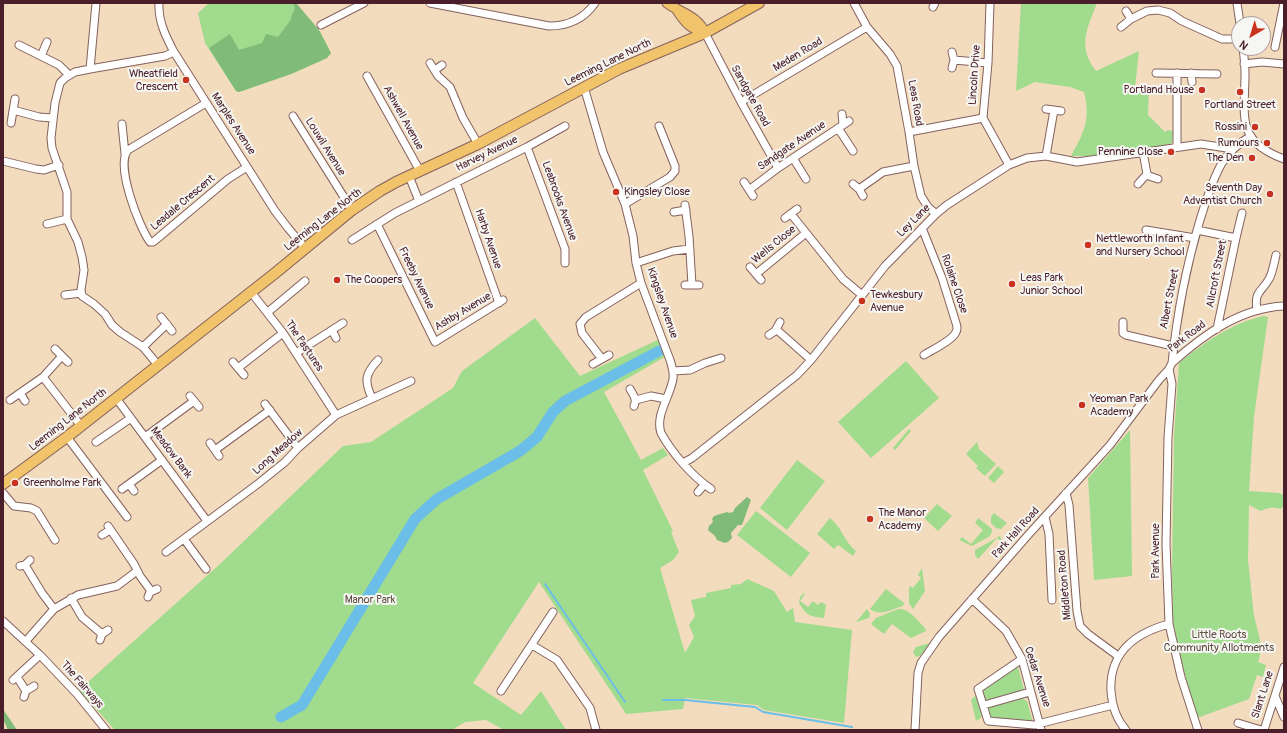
<!DOCTYPE html>
<html>
<head>
<meta charset="utf-8">
<style>
  body { margin:0 }
  #map { position:relative; width:1287px; height:733px; overflow:hidden; background:#f2dcbd; font-family:Pangolin,sans-serif }
  canvas { display:block }
  .frame { position:absolute; inset:0; border:4px solid #4a1f2b; pointer-events:none }
  .north { position:absolute; left:1231px; top:16px; width:40px; height:40px; box-sizing:border-box; background:#f6f6f2; border:1px solid #b1a0a2; border-radius:50%; rotate:218deg; font-size:11px; font-weight:700; line-height:16px; text-align:center; color:#4a1f2b }
  .north::after { content:''; display:block; margin:auto; width:14px; height:18px; background:#c8321e; clip-path:polygon(50% 0,100% 100%,50% 72%,0 100%) }
</style>
</head>
<body>
<div id="map">
<canvas width="1287" height="733"></canvas>
<div class="frame"></div>
<div class="north">N</div>
</div>
<script>
const ctx = document.querySelector('canvas').getContext('2d');
ctx.lineJoin = 'round';
function fill(path, color) {
  ctx.fillStyle = color;
  ctx.fill(path, 'evenodd');
}
function trace(path, color, width, dash) {
  ctx.strokeStyle = color;
  ctx.lineWidth = width;
  ctx.lineCap = dash ? 'butt' : 'round';
  ctx.setLineDash(dash || []);
  ctx.stroke(path);
}
function drawText(font, color, halo, rows, align = 'center') {
  ctx.font = font + ' Pangolin,sans-serif';
  ctx.lineWidth = 4;
  ctx.setLineDash([]);
  ctx.textBaseline = 'middle';
  ctx.strokeStyle = halo;
  ctx.fillStyle = color;
  for (const [text, x, y, turn = 0] of rows) {
    ctx.save();
    ctx.translate(x, y);
    ctx.rotate((+turn || 0) * Math.PI / 180);
    ctx.textAlign = isNaN(turn) ? turn : align;
    if (halo) ctx.strokeText(text, 0, 0);
    ctx.fillText(text, 0, 0);
    ctx.restore();
  }
}
const green = new Path2D(`
  M 209,3 L 296,3 L 319,30 L 331,53 L 327,58 L 291,74 L 239,92 L 236,91 L 205,43 L 198,13 Z
  M 1021,3 L 1097,3 C 1087,29 1077,46 1096,71 L 1139,51 L 1135,88 L 1149,88 L 1148,115 L 1165,132 L 1168,130 L 1173,131 L 1172,142 L 1171,144 L 1089,156 L 1071,156 C 1084,132 1091,120 1084,92 L 1070,87 L 1035,82 L 1016,91 Z
  M 1264,316 L 1268,317 L 1254,417 L 1249,491 L 1279,493 L 1284,495 L 1284,505 L 1281,509 C 1273,507 1268,507 1261,511 L 1249,505 L 1248,560 L 1254,616 L 1260,640 L 1260,656 L 1258,662 L 1266,665 L 1263,677 L 1257,675 L 1249,699 L 1197,718 L 1180,656 L 1173,621 L 1172,569 L 1174,436 L 1179,363 C 1204,343 1231,323 1264,316 Z
  M 535,318 L 580,376 L 662,338 L 668,355 L 604,392 L 641,460 L 663,448 L 668,455 L 643,470 L 673,531 L 671,532 L 679,552 L 673,560 L 660,568 L 685,653 L 694,637 L 689,625 L 695,616 L 691,600 L 706,597 L 706,593 L 731,588 L 731,585 L 741,584 L 747,579 L 774,591 L 787,612 L 793,608 L 795,622 L 852,630 L 844,723 L 764,710 L 757,705 L 685,698 L 683,709 L 626,714 L 539,582 L 473,683 L 521,715 L 541,691 L 566,730 L 504,730 L 486,720 L 465,722 L 452,730 L 115,730 L 79,690 L 220,564 L 343,446 L 371,442 L 453,388 L 462,371 Z
  M 906,361 L 939,398 L 871,458 L 838,422 Z
  M 909,429 L 911,431 L 895,450 L 893,448 Z
  M 1130,430 L 1132,576 L 1094,580 L 1088,478 Z
  M 977,442 L 979,449 L 996,464 L 985,476 L 976,468 L 978,466 L 966,454 Z
  M 797,460 L 825,481 L 787,530 L 760,508 Z
  M 998,466 L 1004,472 L 994,483 L 988,478 Z
  M 937,504 L 952,516 L 938,531 L 924,518 Z
  M 756,511 L 810,553 L 791,577 L 737,535 Z
  M 994,513 L 1007,523 L 1001,529 L 996,528 L 991,523 L 991,517 Z
  M 830,518 C 842,527 844,542 856,551 L 853,556 L 838,545 L 834,549 L 817,534 Z
  M 978,518 L 992,529 L 992,531 L 990,536 L 972,546 L 959,540 L 962,537 L 971,544 L 983,530 L 975,523 Z
  M 1000,536 L 1002,540 L 1001,541 L 997,538 L 978,559 L 975,555 L 975,550 Z
  M 922,568 L 925,591 L 913,609 L 909,603 L 909,588 L 910,586 L 913,588 L 921,578 L 918,575 Z
  M 886,589 L 904,603 L 903,606 C 892,609 880,617 870,609 Z
  M 804,593 L 805,594 L 800,601 L 808,607 L 813,601 L 818,605 L 821,602 L 826,605 L 824,618 C 809,616 807,616 799,603 L 800,597 Z
  M 867,609 L 870,614 L 869,618 L 856,622 Z
  M 898,609 C 909,608 918,621 925,628 L 926,631 L 911,638 L 892,624 L 884,634 L 871,624 L 876,618 Z
  M 930,643 L 920,656 L 916,657 L 913,652 L 916,647 Z
  M 1016,666 L 1018,667 L 1024,690 L 987,702 L 985,701 L 982,692 L 983,689 Z
  M 975,696 C 980,701 983,711 981,718 L 976,721 L 971,700 Z
  M 1021,698 L 1027,701 L 1033,723 L 992,719 L 989,717 L 987,708 L 988,706 Z`);
const forest = new Path2D(`
  M 292,3 L 296,3 L 319,30 L 331,53 L 327,58 L 291,74 L 239,92 L 236,91 L 209,48 L 230,34 L 239,50 L 262,43 L 266,34 L 278,37 L 290,21 L 295,7 Z
  M 747,497 L 751,500 L 742,525 L 738,525 L 731,533 L 732,538 L 728,542 L 725,543 L 717,540 L 715,536 L 708,530 L 709,526 L 713,522 L 712,519 L 714,516 L 727,512 L 729,513 L 733,512 L 735,508 Z
  M 3,709 L 17,730 L 8,730 L 3,719 Z`);
const stream = new Path2D(`
  M 545,584 L 625,702
  M 663,700 L 685,700 L 755,707 L 763,712 L 852,727`);
const river = new Path2D(`
  M 281,717 L 302,705 L 415,519 L 437,499 L 520,451 L 537,437 L 553,412 L 565,401 L 659,351`);
const minor = new Path2D(`
  M 96,3 L 90,69 L 165,56 L 174,52
  M 159,3 C 158,21 166,37 174,52 L 275,211 L 288,228 L 305,248
  M 430,3 L 549,26 C 568,26 584,19 595,3
  M 854,3 L 867,27 L 890,54 L 897,66 L 909,132 L 914,166 L 921,196 L 928,207 L 936,214
  M 990,3 L 988,63 L 983,118 L 1009,165
  M 1237,3 L 1240,24
  M 933,7 L 935,3
  M 1126,11 L 1131,19
  M 321,25 L 364,3
  M 1121,27 L 1131,19 L 1147,11 L 1158,10 L 1170,13 L 1182,21 L 1222,39 L 1239,39
  M 705,33 L 741,102 L 778,168
  M 19,45 L 59,65 L 69,75
  M 1275,47 L 1284,3
  M 1243,48 C 1244,56 1245,65 1245,73 C 1245,116 1235,141 1284,159
  M 41,56 L 47,42
  M 954,60 L 988,63
  M 430,63 L 438,76 L 450,87 L 463,118 L 478,144
  M 1244,64 L 1262,62 L 1284,64
  M 952,68 L 954,60 L 952,52
  M 90,69 L 75,72 L 65,78 L 60,83 L 55,103 L 51,138 L 52,148 L 67,192 L 67,219 L 78,242 L 82,257 L 84,270 L 81,290 L 82,296 L 94,304 L 105,314 L 112,325 L 120,332 L 143,347 L 153,359 L 158,366
  M 435,70 L 442,65
  M 1156,73 L 1217,74
  M 1191,73 L 1192,82
  M 367,76 L 420,171
  M 584,87 L 603,152 L 625,204 L 633,236 L 636,263 L 641,283 L 670,360 C 672,366 674,372 673,379 C 670,397 655,415 661,433 C 672,453 692,476 711,489
  M 741,102 L 867,27
  M 206,103 L 128,150 C 115,165 139,227 150,242 L 153,242 L 158,238 L 228,179 L 247,167
  M 1046,109 L 1061,111
  M 13,110 L 39,117 L 53,118
  M 842,114 L 843,125
  M 293,116 L 352,210
  M 11,123 L 15,99
  M 122,124 L 125,154
  M 838,128 L 853,151
  M 909,132 L 983,118
  M 527,147 L 565,249 L 565,263
  M 1177,147 L 1177,73
  M 1143,152 L 1147,174 L 1149,176 L 1158,179
  M 1046,156 L 1054,110
  M 793,158 L 806,179
  M 3,161 L 36,169 L 44,170 L 59,165
  M 409,176 L 419,201
  M 456,182 L 499,303
  M 744,182 L 753,196
  M 853,184 L 859,189 L 863,196
  M 1138,184 L 1147,174
  M 859,189 L 883,172 L 914,166
  M 749,190 L 778,168 L 849,121
  M 625,204 L 670,177 L 675,171 L 675,166 L 659,126
  M 685,205 L 689,236 L 692,285
  M 674,212 L 686,210
  M 791,214 L 843,279 L 862,295
  M 785,218 L 797,209
  M 47,224 L 67,219
  M 377,224 L 435,342 L 503,300
  M 922,228 L 942,278 L 956,323 C 957,326 958,329 956,332 C 953,340 932,350 924,355
  M 1146,230 L 1195,238
  M 1197,230 L 1236,238 L 1217,329
  M 1236,238 L 1242,213
  M 352,240 L 395,213 L 527,147 L 565,126
  M 636,263 L 673,251 L 690,249
  M 750,267 L 761,280
  M 756,274 L 806,233
  M 685,285 L 699,285
  M 251,292 L 283,333 L 336,415
  M 65,295 L 81,293
  M 1257,310 C 1254,291 1261,293 1269,279 C 1273,272 1274,263 1276,255
  M 268,312 L 305,281
  M 161,317 L 172,331
  M 1123,322 L 1123,333 L 1126,335 L 1173,346
  M 776,329 L 811,360
  M 332,330 L 336,338
  M 769,335 L 775,331 L 780,322
  M 143,347 L 167,324
  M 55,349 L 68,362
  M 296,353 L 343,323
  M 602,359 L 582,333 L 580,324 L 586,317 L 641,283
  M 233,362 L 244,375
  M 1172,363 C 1203,335 1240,308 1284,306
  M 593,364 L 609,355
  M 238,368 L 283,333
  M 1169,369 L 1172,384 L 1168,437 L 1166,544 L 1169,624 L 1181,677 L 1198,730
  M 673,371 L 690,370 L 705,363 L 721,358
  M 43,377 L 81,426
  M 630,389 C 634,396 637,399 634,406
  M 20,393 L 25,401
  M 190,396 L 199,407
  M 116,398 L 207,521
  M 372,398 C 364,381 365,374 378,360
  M 10,400 L 43,377 L 62,356
  M 636,400 L 651,396 L 666,399
  M 265,404 L 298,448
  M 67,437 L 127,517
  M 145,437 L 194,401
  M 96,442 L 131,418
  M 210,443 L 219,456
  M 215,450 L 270,410
  M 683,463 L 692,458 L 797,375 L 811,360 L 885,266 L 936,214 L 947,205 L 1009,165 L 1027,158 L 1046,156 L 1077,162 L 1201,144 L 1233,149
  M 129,484 L 134,491
  M 122,489 L 162,460
  M 698,492 L 704,485
  M 3,493 L 14,506 L 31,508 L 37,511 L 55,540
  M 1066,493 L 1069,505 L 1077,611 L 1080,626 L 1088,634 L 1118,656
  M 1045,517 L 1049,534 L 1052,600
  M 108,526 L 134,564 L 140,576 L 151,591
  M 102,535 L 110,530
  M 184,539 L 206,569
  M 166,552 L 259,483 L 285,462 L 298,448 L 336,415 L 411,381
  M 25,565 L 42,593 L 54,609
  M 20,566 L 25,565 L 30,560
  M 148,597 L 150,592 L 157,589
  M 71,598 L 82,617 L 102,634
  M 972,599 L 1006,631 L 1022,659 L 1041,730
  M 3,621 L 40,655 L 77,694 L 106,730
  M 100,640 L 102,634 L 108,630
  M 26,641 L 54,609 L 78,595 L 117,586 L 137,571
  M 532,645 L 557,660 L 590,708 L 596,730
  M 1022,659 L 978,689 L 988,721 L 1034,725 L 1113,705
  M 17,677 L 26,691
  M 13,680 L 40,655
  M 501,691 L 553,612
  M 1275,696 L 1284,717
  M 24,697 L 26,691 L 34,686
  M 984,705 L 1030,692
  M 1238,723 L 1261,730
  M 915,730 L 918,673 L 921,663 L 939,637 L 1029,534 L 1110,445 L 1159,380 L 1169,369 L 1172,363 C 1177,314 1186,267 1200,220 C 1206,201 1212,180 1222,163 C 1229,152 1239,143 1251,136
  M 1126,730 C 1116,719 1112,706 1111,691 C 1109,653 1135,633 1169,624
  M 1264,730 L 1284,667`);
const major = new Path2D(`
  M 667,3 C 681,13 698,16 705,33
  M 677,10 C 686,24 690,28 705,33`);
const highway = new Path2D(`
  M 3,484 L 67,437 L 274,274 L 352,210 L 380,191 L 396,182 L 478,144 L 619,69 L 705,33 L 759,3`);
const markers = [
  [186,80,4,"#c8321e"],
  [1202,90,4,"#c8321e"],
  [1240,92,4,"#c8321e"],
  [1255,127,4,"#c8321e"],
  [1267,143,4,"#c8321e"],
  [1171,152,4,"#c8321e"],
  [1252,158,4,"#c8321e"],
  [616,192,4,"#c8321e"],
  [1270,194,4,"#c8321e"],
  [1088,245,4,"#c8321e"],
  [337,280,4,"#c8321e"],
  [1012,284,4,"#c8321e"],
  [862,301,4,"#c8321e"],
  [1082,405,4,"#c8321e"],
  [15,483,4,"#c8321e"],
  [870,519,4,"#c8321e"]
];
const streetNames = [
  ["Meden Road",798,55,-31],
  ["Leeming Lane North",608,63,-26],
  ["Lincoln Drive",975,75,-86],
  ["Sandgate Road",750,96,61],
  ["Leas Road",915,103,80],
  ["Ashwell Avenue",403,118,61],
  ["Marples Avenue",233,124,57],
  ["Sandgate Avenue",792,146,-34],
  ["Louwil Avenue",325,147,58],
  ["Harvey Avenue",487,154,-26],
  ["Leabrooks Avenue",559,201,70],
  ["Leadale Crescent",183,203,-40],
  ["Leeming Lane North",323,220,-38],
  ["Ley Lane",914,221,-45],
  ["Harby Avenue",488,239,71],
  ["Wells Close",774,245,-39],
  ["Allcroft Street",1217,274,-79],
  ["Freeby Avenue",416,278,64],
  ["Rolaine Close",954,284,71],
  ["Albert Street",1170,299,-79],
  ["Kingsley Avenue",662,303,71],
  ["Ashby Avenue",463,312,-31],
  ["Park Road",1187,337,-37],
  ["The Pastures",304,346,56],
  ["Leeming Lane North",68,420,-38],
  ["Long Meadow",278,452,-42],
  ["Meadow Bank",171,453,53],
  ["Park Hall Road",1016,533,-48],
  ["Park Avenue",1156,551,-90],
  ["Middleton Road",1065,585,-95],
  ["Cedar Avenue",1037,677,72],
  ["The Fairways",82,685,49],
  ["Slant Lane",1263,695,-72]
];
const poiNames = [
  ["Wheatfield",178,74,"right"],
  ["Crescent",178,87,"right"],
  ["Portland House",1194,90,"right"],
  ["Portland Street",1240,105,"center"],
  ["Rossini",1247,127,"right"],
  ["Rumours",1259,143,"right"],
  ["Pennine Close",1163,152,"right"],
  ["The Den",1244,158,"right"],
  ["Seventh Day",1262,188,"right"],
  ["Adventist Church",1262,201,"right"],
  ["Kingsley Close",624,192],
  ["Nettleworth Infant",1096,239],
  ["and Nursery School",1096,252],
  ["Leas Park",1020,278],
  ["Junior School",1020,291],
  ["The Coopers",345,280],
  ["Tewkesbury",870,295],
  ["Avenue",870,308],
  ["Yeoman Park",1090,399],
  ["Academy",1090,412],
  ["Greenholme Park",23,483],
  ["The Manor",878,513],
  ["Academy",878,526]
];
const parkNames = [
  ["Manor Park",370,600],
  ["Little Roots",1219,635],
  ["Community Allotments",1219,648]
];
fill(green, '#a0db8e');
fill(forest, '#80bb79');
trace(stream, '#6bbee7', 2);
trace(river, '#6bbee7', 11);
trace(minor, '#85615e', 9);
trace(major, '#85615e', 11);
trace(highway, '#85615e', 12);
trace(minor, '#fff', 7);
trace(major, '#f1c36a', 9);
trace(highway, '#f1c36a', 10);
for (const [x, y, r, color] of markers) {
  const dot = new Path2D();
  dot.arc(x, y, r, 0, 2 * Math.PI);
  ctx.fillStyle = color;
  ctx.fill(dot);
  trace(dot, '#f6f6f2', 1.5);
}
drawText('11px', '#4a1f2b', '#f6f6f2', streetNames);
drawText('11px', '#4a1f2b', '#f6f6f2', poiNames, 'left');
drawText('11px', '#604e44', '#f6f6f2', parkNames);
</script>
</body>
</html>
